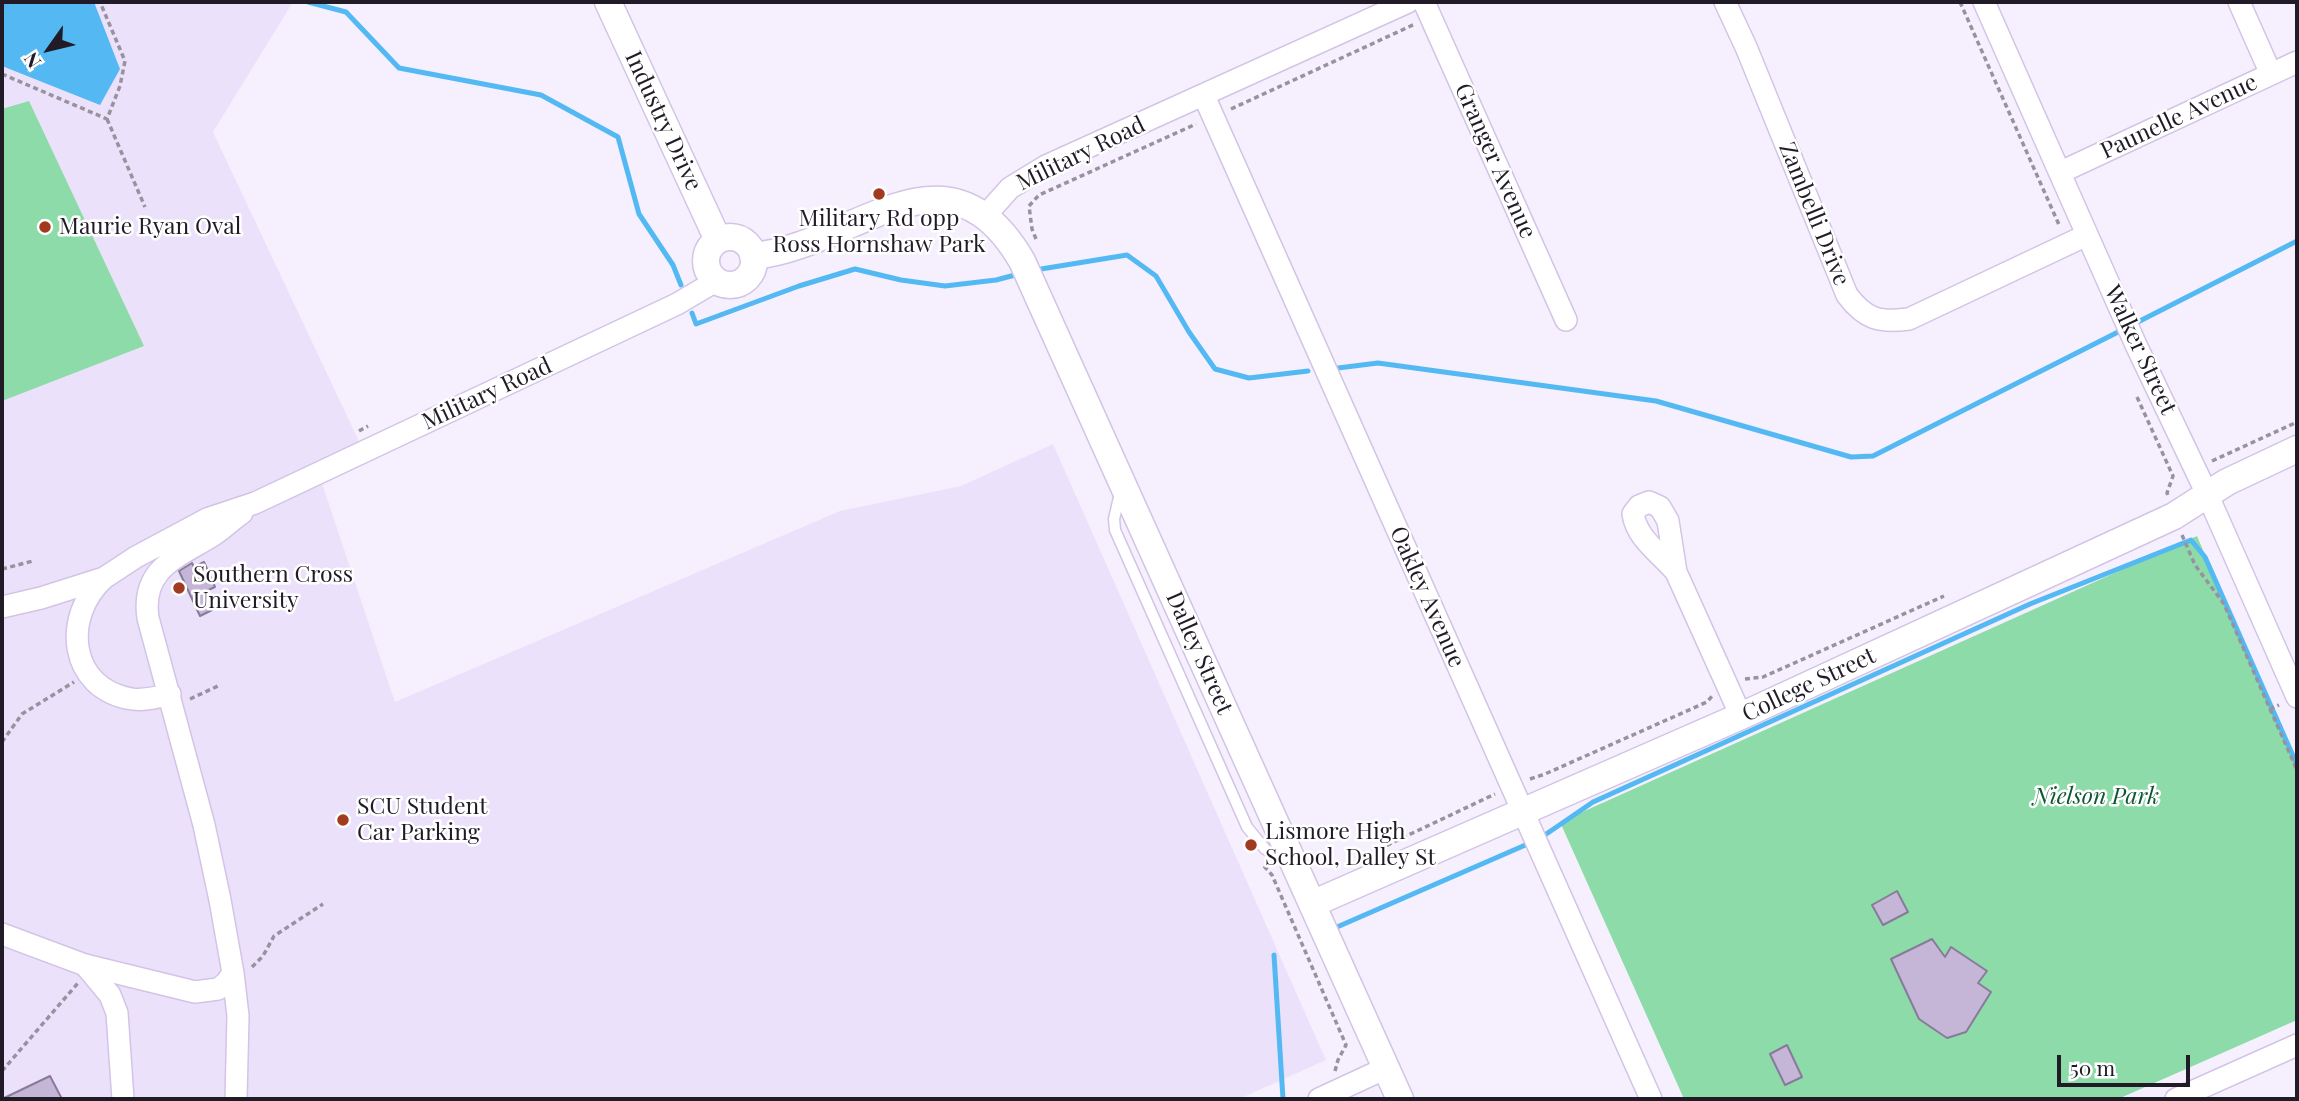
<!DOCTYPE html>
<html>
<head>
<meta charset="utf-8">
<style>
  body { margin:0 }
  #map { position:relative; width:2299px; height:1101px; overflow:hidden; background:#f6f0fe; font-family:"Playfair Display",serif }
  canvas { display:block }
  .frame { position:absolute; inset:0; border:4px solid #211b27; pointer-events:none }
  .north { position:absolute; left:14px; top:14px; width:70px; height:70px; -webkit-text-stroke:5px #fff; paint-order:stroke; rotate:236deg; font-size:19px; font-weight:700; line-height:28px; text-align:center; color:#211b27 }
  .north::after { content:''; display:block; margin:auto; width:24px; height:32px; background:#211b27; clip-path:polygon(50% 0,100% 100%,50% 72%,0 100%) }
  .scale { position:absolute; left:2057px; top:1055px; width:133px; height:32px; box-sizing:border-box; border:4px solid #211b27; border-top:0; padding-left:9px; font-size:21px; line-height:24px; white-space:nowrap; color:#211b27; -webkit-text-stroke:5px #fff; paint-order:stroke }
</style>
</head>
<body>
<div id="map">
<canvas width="2299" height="1101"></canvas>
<div class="frame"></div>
<div class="north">N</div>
<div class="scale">50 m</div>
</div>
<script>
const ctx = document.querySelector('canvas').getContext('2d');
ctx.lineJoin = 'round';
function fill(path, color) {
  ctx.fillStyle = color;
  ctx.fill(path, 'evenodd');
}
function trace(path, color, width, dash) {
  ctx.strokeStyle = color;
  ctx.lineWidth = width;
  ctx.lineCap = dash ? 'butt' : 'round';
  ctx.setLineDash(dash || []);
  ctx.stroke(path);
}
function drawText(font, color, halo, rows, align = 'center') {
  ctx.font = font + ' "Playfair Display",serif';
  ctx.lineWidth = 5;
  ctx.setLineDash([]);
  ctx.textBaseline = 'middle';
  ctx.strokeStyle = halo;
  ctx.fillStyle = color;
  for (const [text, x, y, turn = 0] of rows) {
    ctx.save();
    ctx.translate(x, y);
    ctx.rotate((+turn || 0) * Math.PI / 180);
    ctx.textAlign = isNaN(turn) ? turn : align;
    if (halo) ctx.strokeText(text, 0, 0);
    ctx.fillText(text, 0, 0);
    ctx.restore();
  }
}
const built = new Path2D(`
  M 2,2 L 293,2 L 213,132 L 364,452 L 319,474 L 395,702 L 840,511 L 961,486 L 1053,444 L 1326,1060 L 1239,1099 L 2,1099 Z`);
const green = new Path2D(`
  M 29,101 L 144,346 L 2,401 L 2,109 Z
  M 2197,536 L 2297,770 L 2297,1020 L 2118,1099 L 1684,1099 L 1560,822 Z`);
const water = new Path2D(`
  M 2,2 L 94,2 L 120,69 L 100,105 L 2,66 Z`);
const stream = new Path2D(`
  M 308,2 L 346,12 L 399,68 L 541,95 L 618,137 L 639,214 L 673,265 L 681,285
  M 1035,270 L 1127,255 L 1156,276 L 1189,332 L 1215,369 L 1249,378 L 1308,371
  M 692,313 L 696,324 L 799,286 L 855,269 L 901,280 L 945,286 L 996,280 L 1019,274
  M 2132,325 L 2297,241
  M 1338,368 L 1378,363 L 1656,401 L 1851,457 L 1873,456 L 2124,329
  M 1539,839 L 1593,802 L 2030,604 L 2191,540 L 2205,557 L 2297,765
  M 1337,927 L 1530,843
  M 1274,955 L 1283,1099`);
const building = new Path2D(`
  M 204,562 L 215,587 L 204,592 L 212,610 L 200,616 L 179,571 L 192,563 L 194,567 Z
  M 1897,891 L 1908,912 L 1883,925 L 1872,905 Z
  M 1932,939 L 1945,957 L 1951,947 L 1987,971 L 1978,983 L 1991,992 L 1966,1032 L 1947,1038 L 1919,1019 L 1891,959 Z
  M 1787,1045 L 1802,1077 L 1785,1085 L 1770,1054 Z
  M 50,1076 L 62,1099 L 2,1099 Z`);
const path = new Path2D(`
  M 1960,2 L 2060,227
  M 2,74 L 107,119 L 120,86 L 125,61 L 100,2
  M 1231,109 L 1415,24
  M 107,119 L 145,207
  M 1036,239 L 1032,229 L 1029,206 L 1039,195 L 1196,124
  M 2137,397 L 2173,476 L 2167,493 L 2168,496
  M 359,431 L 368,426
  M 2212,461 L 2297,422
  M 2182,535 L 2195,565 L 2224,604 L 2270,709 L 2279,705
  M 2,569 L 33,561
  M 1745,679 L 1763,677 L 1944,596
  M 190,699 L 220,685
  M 2270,709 L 2297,770
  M 2,742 L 22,714 L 74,682
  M 1530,779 L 1545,774 L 1707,702 L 1713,695
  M 1379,849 L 1495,794
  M 1264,866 L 1272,875 L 1346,1045 L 1338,1060 L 1335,1071
  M 252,967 L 263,956 L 274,936 L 323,904
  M 2,1071 L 78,983`);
const service = new Path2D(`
  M 1121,489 L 1114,519 L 1115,530 L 1247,827 L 1265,849 L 1287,862`);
const minor = new Path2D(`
  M 1424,2 L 1566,320
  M 1725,2 L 1746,47 L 1847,295 C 1865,319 1879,323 1909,319 L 2087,235
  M 1984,2 L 2136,345 L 2208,496 L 2297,697
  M 2239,2 L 2271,74
  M 1204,96 L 1651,1099
  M 2061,172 L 2297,62
  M 985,216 L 1010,188 L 1046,166 L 1408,2
  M 1676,572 C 1660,553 1637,539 1633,514 L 1639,506 L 1649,502 L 1660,507 L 1668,521 L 1676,572 L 1741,716
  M 104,578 C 62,616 68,689 132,699 C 144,701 158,697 170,694
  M 2,607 L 41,598 L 104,578 L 136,557 L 207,519 L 255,503 L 289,487 L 677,304 L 716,281
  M 2,934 L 85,965 L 195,992 L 218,989 L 226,983 L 233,973
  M 85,965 L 110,995 L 117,1013 L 123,1099
  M 236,1099 L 238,1016 L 233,973 L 220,900 L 204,825 L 148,618 C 141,569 176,558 212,536 C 223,529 232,520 242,513
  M 1319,1099 L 1386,1068
  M 2176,1099 L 2297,1045`);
const tertiary = new Path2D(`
  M 608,2 L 718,240
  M706 261a24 24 0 1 1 48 0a24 24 0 1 1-48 0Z
  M 753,256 C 854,247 946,131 1022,261 L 1400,1099
  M 1312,904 L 1741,716 L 2174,516 L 2227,482 L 2297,449`);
const markers = [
  [879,194,7,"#a23a1f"],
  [45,227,7,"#a23a1f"],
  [179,588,7,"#a23a1f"],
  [343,820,7,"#a23a1f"],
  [1251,845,7,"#a23a1f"]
];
const streetNames = [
  ["Paunelle Avenue",2179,117,-25],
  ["Industry Drive",663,121,65],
  ["Military Road",1081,154,-26],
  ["Granger Avenue",1495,161,66],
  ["Zambelli Drive",1814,214,68],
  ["Walker Street",2140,350,65],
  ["Military Road",487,394,-25],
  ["Oakley Avenue",1427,597,66],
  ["Dalley Street",1199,653,66],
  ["College Street",1809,685,-25]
];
const poiNames = [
  ["Military Rd opp",879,219,"center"],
  ["Ross Hornshaw Park",879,245,"center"],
  ["Maurie Ryan Oval",59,227],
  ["Southern Cross",193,575],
  ["University",193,601],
  ["SCU Student",357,807],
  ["Car Parking",357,833],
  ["Lismore High",1265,832],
  ["School, Dalley St",1265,858]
];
const parkNames = [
  ["Nielson Park",2096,797]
];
fill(built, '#ece1fa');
fill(green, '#8ddba8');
fill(water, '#54b9f3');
trace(stream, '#54b9f3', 5);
fill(building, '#c5b6d8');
trace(building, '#887b9a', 2);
trace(service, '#d3c4e6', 13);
trace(minor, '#d3c4e6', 24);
trace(tertiary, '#d3c4e6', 29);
trace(path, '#98929f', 3.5, [5, 3.5]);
trace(service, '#fff', 10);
trace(minor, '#fff', 21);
trace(tertiary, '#fff', 26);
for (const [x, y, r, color] of markers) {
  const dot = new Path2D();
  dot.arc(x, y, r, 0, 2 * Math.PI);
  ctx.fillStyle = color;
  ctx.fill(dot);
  trace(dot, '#fff', 2.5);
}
drawText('23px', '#211b27', '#fff', streetNames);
drawText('23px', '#211b27', '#fff', poiNames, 'left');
drawText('italic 23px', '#0d5731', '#fff', parkNames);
</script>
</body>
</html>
